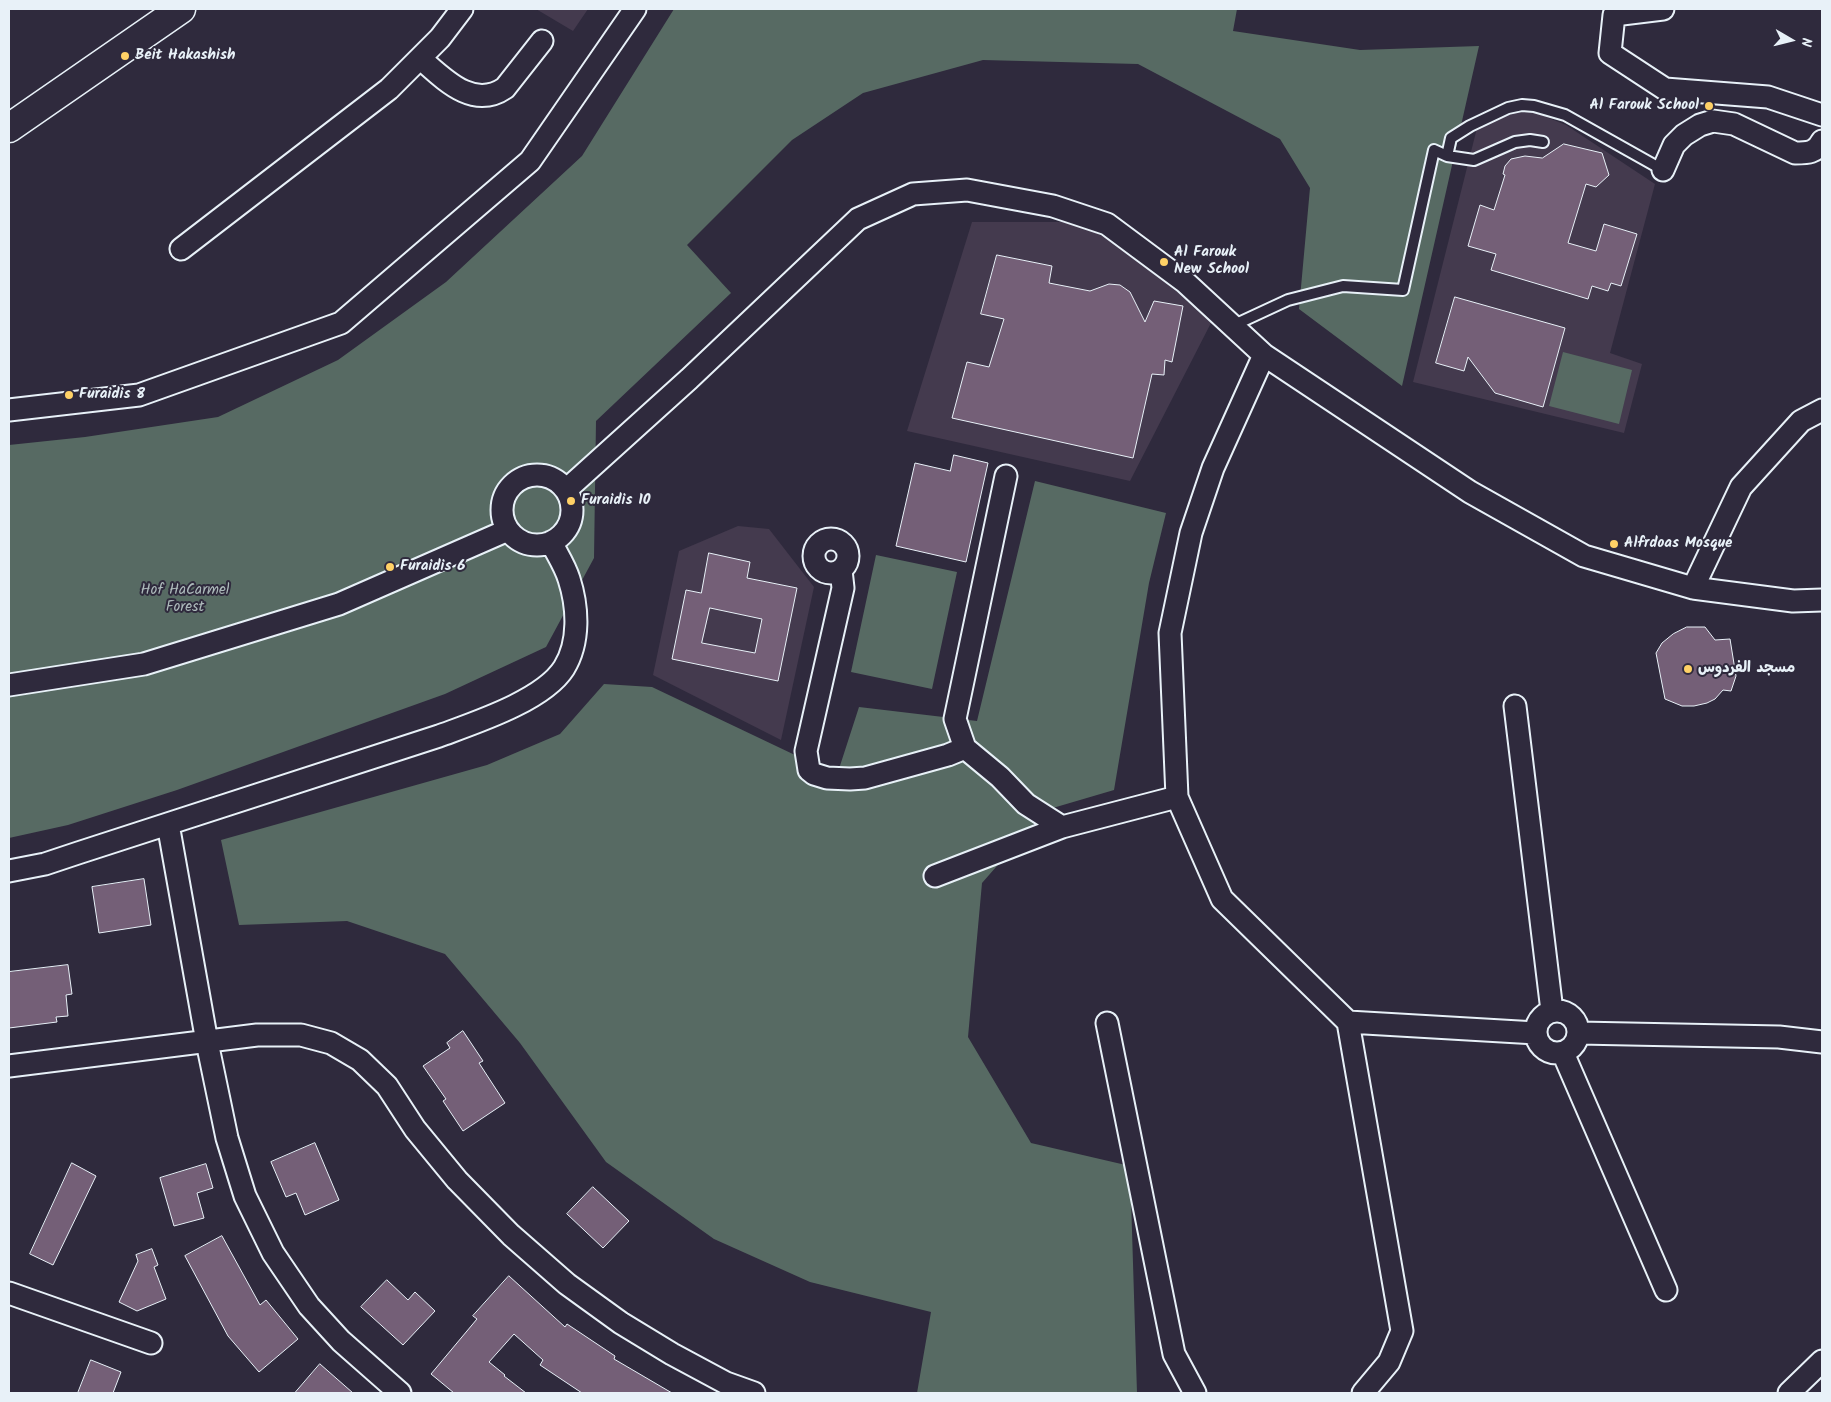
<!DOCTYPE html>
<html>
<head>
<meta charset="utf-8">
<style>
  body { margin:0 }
  #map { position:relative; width:1831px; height:1402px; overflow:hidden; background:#2f2a3d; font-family:Kalam,sans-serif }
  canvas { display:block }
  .frame { position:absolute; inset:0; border:10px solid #e8f1f8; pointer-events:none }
  .north { position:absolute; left:1766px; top:15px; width:50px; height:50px; -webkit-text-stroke:4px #2f2a3d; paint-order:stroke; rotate:98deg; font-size:14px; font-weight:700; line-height:20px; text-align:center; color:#e8f1f8 }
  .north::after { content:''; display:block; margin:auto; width:18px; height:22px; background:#e8f1f8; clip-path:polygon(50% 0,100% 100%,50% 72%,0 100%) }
</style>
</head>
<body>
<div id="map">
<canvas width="1831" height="1402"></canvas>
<div class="frame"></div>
<div class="north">N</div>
</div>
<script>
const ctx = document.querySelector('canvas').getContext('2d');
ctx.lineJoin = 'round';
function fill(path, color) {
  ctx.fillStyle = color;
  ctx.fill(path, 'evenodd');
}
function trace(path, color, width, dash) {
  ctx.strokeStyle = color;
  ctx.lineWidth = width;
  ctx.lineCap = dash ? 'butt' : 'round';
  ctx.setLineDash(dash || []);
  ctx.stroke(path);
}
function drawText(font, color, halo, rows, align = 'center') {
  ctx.font = font + ' Kalam,"Playpen Sans Arabic",sans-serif';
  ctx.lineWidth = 4;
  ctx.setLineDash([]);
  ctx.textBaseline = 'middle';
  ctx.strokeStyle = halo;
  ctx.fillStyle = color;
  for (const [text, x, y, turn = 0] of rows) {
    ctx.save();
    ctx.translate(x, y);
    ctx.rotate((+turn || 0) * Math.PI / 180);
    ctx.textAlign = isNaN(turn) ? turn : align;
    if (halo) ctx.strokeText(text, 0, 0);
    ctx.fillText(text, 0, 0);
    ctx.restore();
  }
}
const built = new Path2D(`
  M 536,9 L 588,9 L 573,31 Z
  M 1519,111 L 1534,112 L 1566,125 L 1655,184 L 1610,353 L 1642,364 L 1624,433 L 1413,382 L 1477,128 Z
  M 972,222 L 1062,222 L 1079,224 L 1113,242 L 1147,262 L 1212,321 L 1130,481 L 907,431 Z
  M 738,526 L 769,529 L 814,587 L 781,740 L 653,675 L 679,551 Z`);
const green = new Path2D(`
  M 674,9 L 1237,9 L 1233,31 L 1360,50 L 1479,46 L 1402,386 L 1299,309 L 1310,188 L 1280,139 L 1138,64 L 983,60 L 863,93 L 792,140 L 687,245 L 731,293 L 596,421 L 594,558 L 546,647 L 445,694 L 177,790 L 68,825 L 9,838 L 9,445 L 85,437 L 218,417 L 338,360 L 446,282 L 582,156 Z
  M 1563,352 L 1632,370 L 1619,424 L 1549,406 Z
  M 1035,481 L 1166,513 L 1149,583 L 1114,790 L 1046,810 L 982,883 L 968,1037 L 1031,1143 L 1130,1166 L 1137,1393 L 917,1393 L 931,1312 L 810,1282 L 714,1239 L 606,1162 L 520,1043 L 445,954 L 347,921 L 239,925 L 221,840 L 487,765 L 560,734 L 604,684 L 652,687 L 837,775 L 859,707 L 977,721 Z
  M 876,555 L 957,572 L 932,689 L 851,672 Z`);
const building = new Path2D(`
  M 1564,144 L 1602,153 L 1609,175 L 1596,187 L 1586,184 L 1568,243 L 1596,251 L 1604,224 L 1637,234 L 1621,286 L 1611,283 L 1608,291 L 1592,286 L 1588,299 L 1491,270 L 1496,254 L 1468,246 L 1480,205 L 1494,210 L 1505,175 L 1503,174 L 1505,166 L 1511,159 L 1525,156 L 1542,158 Z
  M 997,255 L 1052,266 L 1049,283 L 1090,291 L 1109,284 L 1120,285 L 1130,292 L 1145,322 L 1154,301 L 1183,306 L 1172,362 L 1165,360 L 1164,375 L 1152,374 L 1133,458 L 952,418 L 967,362 L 989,367 L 1004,319 L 981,314 Z
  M 1455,297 L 1565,328 L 1543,407 L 1495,393 L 1468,357 L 1464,371 L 1436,363 Z
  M 954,455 L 988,463 L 966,562 L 896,546 L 915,463 L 950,471 Z
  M 709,553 L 750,562 L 747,578 L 797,588 L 778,681 L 672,659 L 686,590 L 701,593 ZM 710,608 L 762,619 L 755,653 L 702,643 Z
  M 1687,627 L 1705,627 L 1715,640 L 1730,639 L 1736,676 L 1731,691 L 1723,690 L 1715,699 L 1707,703 L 1694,706 L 1682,706 L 1665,699 L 1656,653 L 1662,643 L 1673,634 Z
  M 144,879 L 151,925 L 99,933 L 92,887 Z
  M 68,965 L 72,994 L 66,995 L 68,1016 L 56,1017 L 57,1022 L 9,1028 L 9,972 Z
  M 463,1031 L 483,1061 L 479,1063 L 505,1103 L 463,1131 L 443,1101 L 446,1099 L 423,1066 L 450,1048 L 447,1043 Z
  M 315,1143 L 339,1200 L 305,1215 L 296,1193 L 286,1197 L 271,1162 Z
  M 72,1163 L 96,1176 L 53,1265 L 30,1254 Z
  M 206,1164 L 213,1188 L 197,1193 L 204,1218 L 174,1226 L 160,1178 Z
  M 593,1187 L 629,1221 L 603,1248 L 567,1214 Z
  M 222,1236 L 260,1305 L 266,1300 L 298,1339 L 259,1372 L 228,1336 L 185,1256 Z
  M 152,1249 L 158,1265 L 154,1267 L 166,1299 L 137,1311 L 119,1302 L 138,1261 L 136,1255 Z
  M 509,1276 L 565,1327 L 567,1324 L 615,1356 L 614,1359 L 672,1393 L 582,1393 L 540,1365 L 543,1360 L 514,1334 L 489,1362 L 505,1375 L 504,1376 L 526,1393 L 454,1393 L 431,1374 L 477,1319 L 473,1316 Z
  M 387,1280 L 408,1300 L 415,1292 L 435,1311 L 403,1345 L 361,1307 Z
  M 91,1360 L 121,1372 L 113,1393 L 78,1393 Z
  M 320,1364 L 353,1393 L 295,1393 Z`);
const lane = new Path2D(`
  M 1543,142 L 1530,140 L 1515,142 L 1474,160 L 1447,156 L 1451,138 L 1470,126 L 1508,108 L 1522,105 L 1534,106 L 1565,115 L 1663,170
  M 1232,326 L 1288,300 L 1343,286 L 1403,290 L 1434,150 L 1447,156`);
const street = new Path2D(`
  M 1663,9 L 1614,15 L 1610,53 L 1665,89 L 1768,97 L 1822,115
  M 421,59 C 444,79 473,110 505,88 L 542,41
  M 1663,170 L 1674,145 L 1684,135 L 1700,125 L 1713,121 L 1734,124 L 1795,153 C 1808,153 1816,153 1822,141
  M 181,249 L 389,89 L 440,38 L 462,9
  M 1264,355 L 1213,468 L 1191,533 L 1170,633 L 1177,797 L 1222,899 L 1348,1022 L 1536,1033
  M 9,410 L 139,395 L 341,323 L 530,161 L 635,9
  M502 510a35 35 0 1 1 70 0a35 35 0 1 1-70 0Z
  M 1006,476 L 955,719 L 965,748 L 1000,777 L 1026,804 L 1062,827
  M 566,490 L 689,379 L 858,219 L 913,194 L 967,190 L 1053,206 L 1107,224 L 1185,282 L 1264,355 L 1470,492 L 1584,556 L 1693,588 L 1793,601 L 1822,600
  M814 556a17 17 0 1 1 34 0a17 17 0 1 1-34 0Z
  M 841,570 L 843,588 L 806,751 L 809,770 L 814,774 L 827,778 L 850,779 L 865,778 L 948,755 L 965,748
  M 1693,588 L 1741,487 L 1801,421 L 1822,410
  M 9,685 L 144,664 L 339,604 L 508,530
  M 1515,706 L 1552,1011
  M 168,824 L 207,1042 L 227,1138 L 245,1196 L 273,1253 L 309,1306 L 341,1341 L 400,1393
  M 9,871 L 45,864 L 78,853 L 439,736 C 474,723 543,701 564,668 C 580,642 578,607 569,579 C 565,566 557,554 551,542
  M 935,876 L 1062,827 L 1177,797
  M1536 1032a21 21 0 1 1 42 0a21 21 0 1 1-42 0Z
  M 1348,1022 L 1402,1331 L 1389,1362 L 1363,1393
  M 1107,1023 L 1174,1354 L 1195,1393
  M 1579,1033 L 1779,1037 L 1822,1042
  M 1563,1053 L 1666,1290
  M 9,1066 L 257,1035 L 301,1035 L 331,1043 L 360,1060 L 387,1086 L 415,1129 L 457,1180 L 511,1235 L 567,1284 L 621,1323 L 672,1354 L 726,1383 L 754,1393
  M 9,1293 L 151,1343
  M 1789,1393 L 1822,1361`);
const secondary = new Path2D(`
  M 9,128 L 181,9`);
const markers = [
  [125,56,5,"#ffd166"],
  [1709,106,5,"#ffd166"],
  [1164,262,5,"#ffd166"],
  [69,395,5,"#ffd166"],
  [571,501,5,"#ffd166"],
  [1614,544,5,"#ffd166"],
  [390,567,5,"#ffd166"],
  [1688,669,5,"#ffd166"]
];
const poiNames = [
  ["Beit Hakashish",135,56],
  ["Al Farouk School",1699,106,"right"],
  ["Al Farouk",1174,253],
  ["New School",1174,270],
  ["Furaidis 8",79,395],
  ["Furaidis 10",581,501],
  ["Alfrdoas Mosque",1624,544],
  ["Furaidis 6",400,567],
  ["مسجد الفردوس",1698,669]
];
const parkNames = [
  ["Hof HaCarmel",185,591],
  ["Forest",185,608]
];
fill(built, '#443a4e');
fill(green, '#576a63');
fill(building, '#745f77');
trace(building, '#e8f1f8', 1);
trace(lane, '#e8f1f8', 14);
trace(street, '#e8f1f8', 25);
trace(secondary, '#e8f1f8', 31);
trace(lane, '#2f2a3d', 10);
trace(street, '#2f2a3d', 21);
trace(secondary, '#2f2a3d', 28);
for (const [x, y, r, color] of markers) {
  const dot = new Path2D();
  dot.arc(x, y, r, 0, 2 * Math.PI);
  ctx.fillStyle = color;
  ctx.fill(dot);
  trace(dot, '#2f2a3d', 2);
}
drawText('bold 15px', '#e8f1f8', '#2f2a3d', poiNames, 'left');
drawText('15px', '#aebbbc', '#2f2a3d', parkNames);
</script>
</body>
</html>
